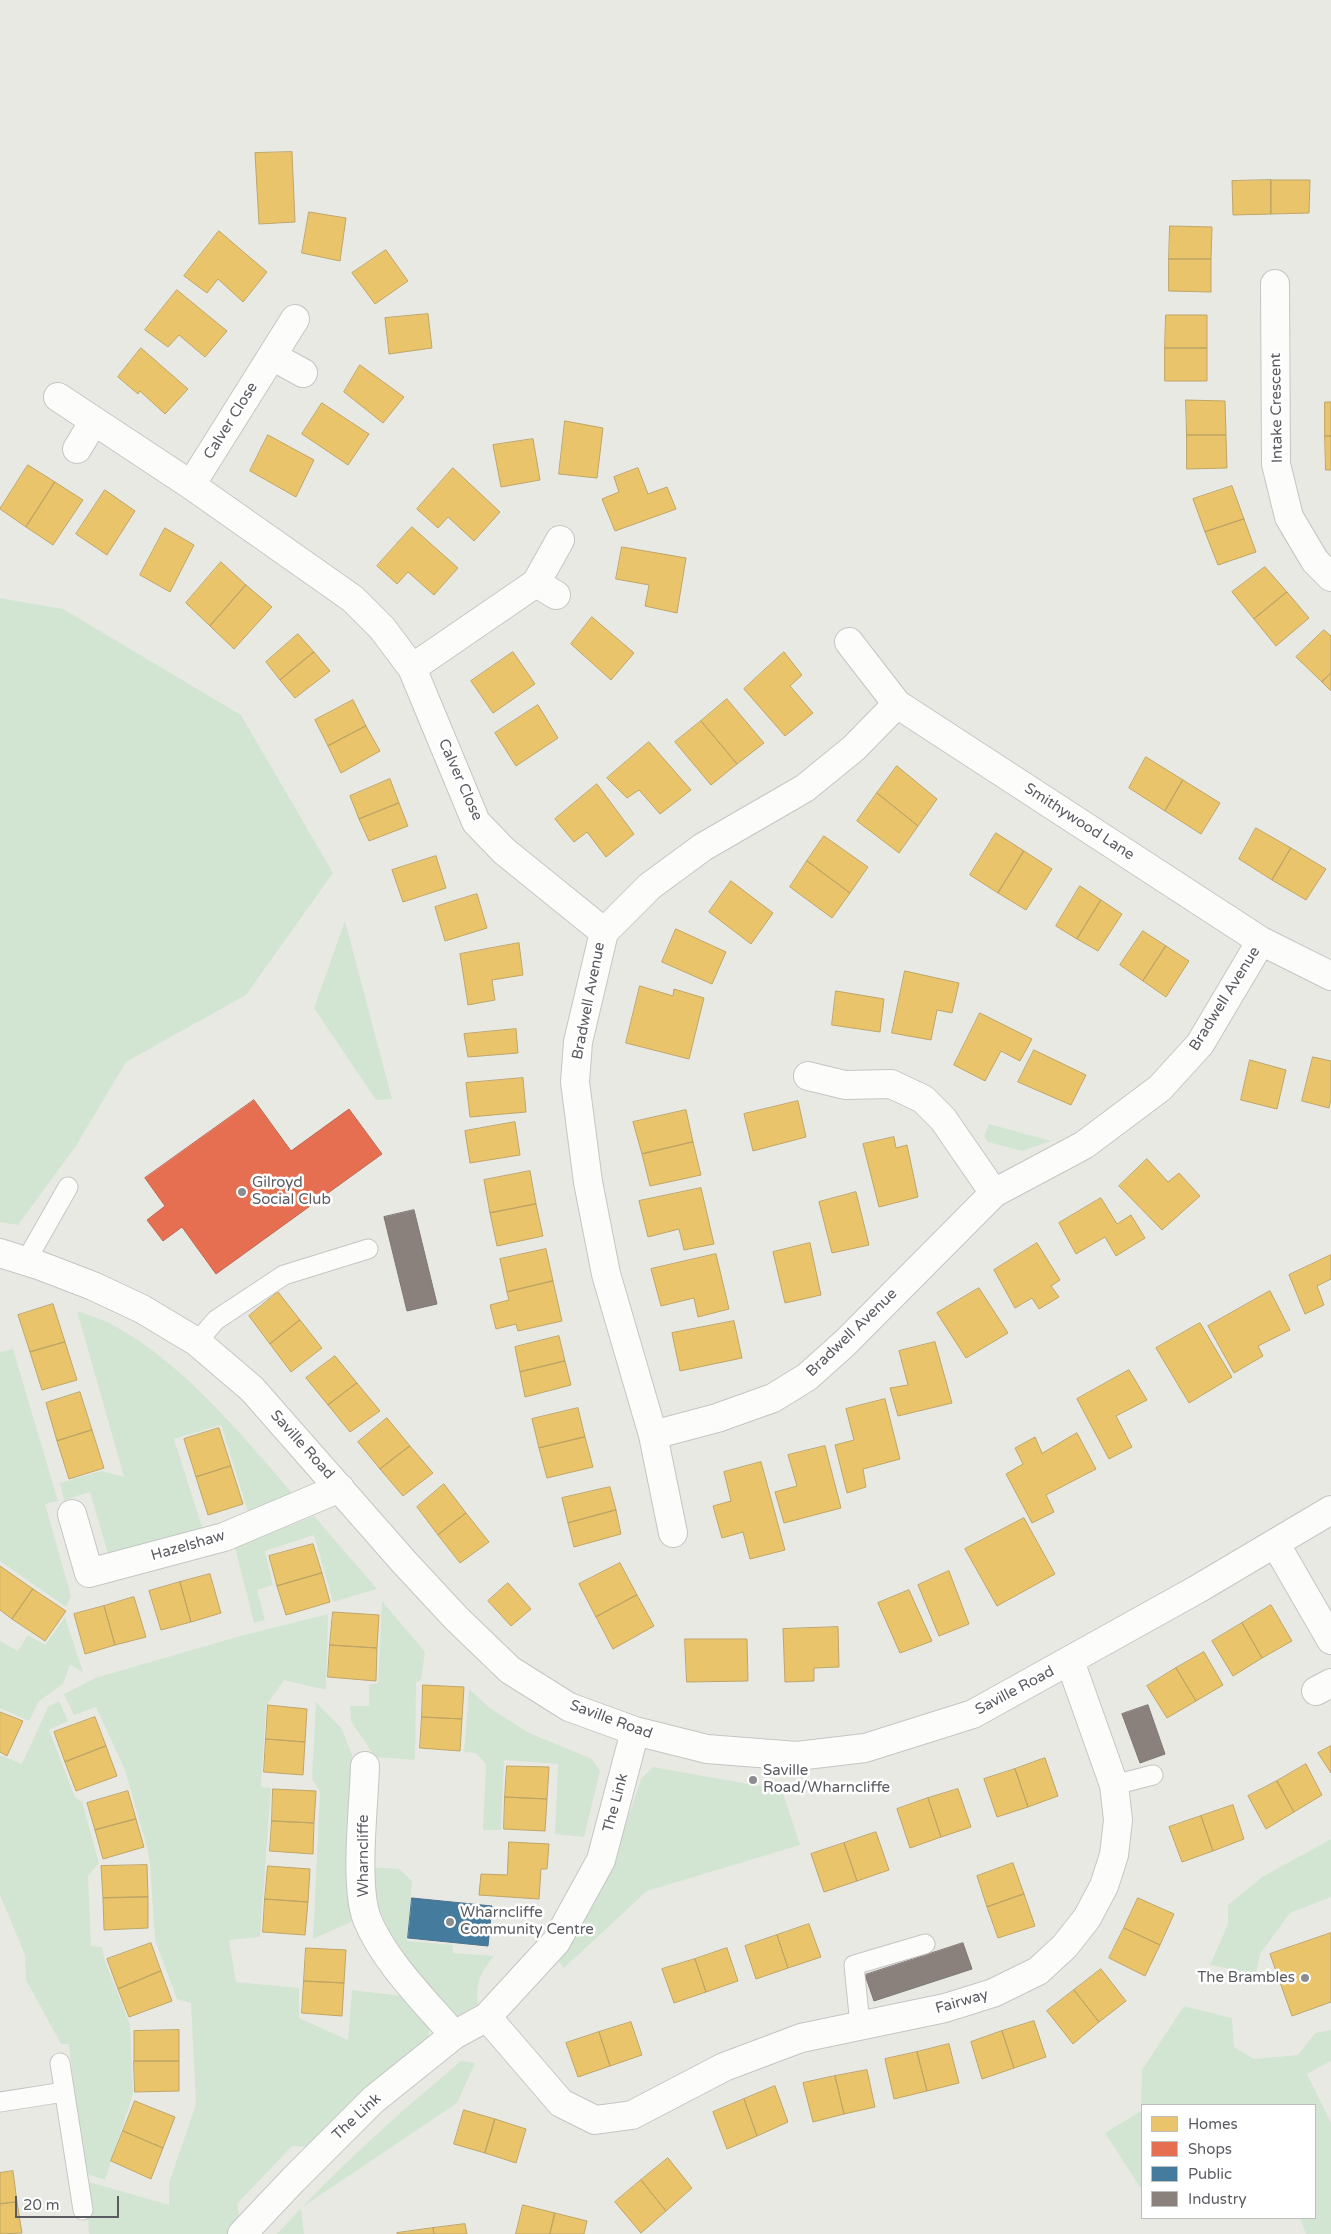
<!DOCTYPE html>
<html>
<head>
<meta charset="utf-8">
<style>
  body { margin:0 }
  #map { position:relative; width:1331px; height:2234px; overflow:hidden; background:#e9e9e4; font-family:"Varela Round",sans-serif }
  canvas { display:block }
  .legend { position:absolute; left:1141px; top:2104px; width:175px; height:115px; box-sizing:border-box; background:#fff; border:1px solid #bdbec0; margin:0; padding:6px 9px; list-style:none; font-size:15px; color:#5a5c61 }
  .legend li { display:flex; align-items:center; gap:10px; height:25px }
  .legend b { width:25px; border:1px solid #bdbec0 }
  .scale { position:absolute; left:15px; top:2196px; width:104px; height:22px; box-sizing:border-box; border:2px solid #5a5c61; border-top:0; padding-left:6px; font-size:15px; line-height:18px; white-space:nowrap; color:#5a5c61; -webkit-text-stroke:4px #fff; paint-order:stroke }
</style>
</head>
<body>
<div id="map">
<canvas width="1331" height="2234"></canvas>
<ul class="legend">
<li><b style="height:14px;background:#e9c46a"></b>Homes</li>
<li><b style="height:14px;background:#e76f51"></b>Shops</li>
<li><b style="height:14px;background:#457b9d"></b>Public</li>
<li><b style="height:14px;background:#8a817c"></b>Industry</li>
</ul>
<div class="scale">20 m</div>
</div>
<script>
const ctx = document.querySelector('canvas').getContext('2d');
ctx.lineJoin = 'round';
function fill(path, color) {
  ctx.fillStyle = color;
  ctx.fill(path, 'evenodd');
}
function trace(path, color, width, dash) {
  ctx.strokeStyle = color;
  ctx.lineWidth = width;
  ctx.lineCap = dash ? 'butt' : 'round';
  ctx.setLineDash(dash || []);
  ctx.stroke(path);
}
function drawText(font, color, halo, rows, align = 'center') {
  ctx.font = font + ' "Varela Round",sans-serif';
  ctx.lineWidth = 5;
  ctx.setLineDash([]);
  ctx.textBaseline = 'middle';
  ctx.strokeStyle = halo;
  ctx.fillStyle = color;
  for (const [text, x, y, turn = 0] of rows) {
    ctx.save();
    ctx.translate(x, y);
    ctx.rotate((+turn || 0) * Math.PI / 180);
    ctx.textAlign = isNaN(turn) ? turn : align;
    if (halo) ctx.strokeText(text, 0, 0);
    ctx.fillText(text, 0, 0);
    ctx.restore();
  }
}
const green = new Path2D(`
  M 0,598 L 63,609 L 241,715 L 333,873 L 246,995 L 126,1062 L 76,1146 L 18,1225 L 0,1222 Z
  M 345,921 L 392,1099 L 376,1100 L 314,1008 Z
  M 989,1124 L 1051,1141 L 1022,1151 L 988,1142 L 984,1136 Z
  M 77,1311 C 87,1315 99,1318 109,1323 C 184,1362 240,1434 295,1496 L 249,1515 L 221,1425 L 174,1439 L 203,1530 L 109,1557 L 90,1492 L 64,1500 L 60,1483 L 101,1471 L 124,1477 Z
  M 13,1349 L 58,1501 L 45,1504 L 71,1596 L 66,1607 L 0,1561 L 0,1352 Z
  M 314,1516 L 377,1589 L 333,1602 L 314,1535 L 265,1551 L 273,1585 L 257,1590 L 265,1620 L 254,1623 L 235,1548 Z
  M 382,1601 L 425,1652 L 421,1680 L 416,1682 L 415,1760 L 375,1757 L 351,1721 L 350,1706 L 369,1706 L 369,1685 L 378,1683 Z
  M 328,1614 L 326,1690 L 284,1680 L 266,1706 L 261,1787 L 271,1788 L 260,1937 L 229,1940 L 236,1982 L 299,1988 L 299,2018 L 348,2040 L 352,1990 L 402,1996 L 430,2025 L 428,2039 L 307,2147 L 292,2146 L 237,2204 L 240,2220 L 228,2234 L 89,2234 L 86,2181 L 169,2205 L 169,2183 L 196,2104 L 191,2003 L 177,1999 L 155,1940 L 150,1864 L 147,1847 L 125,1770 L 96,1707 L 74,1715 L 64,1694 L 95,1678 L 244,1635 Z
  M 65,1617 L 83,1672 L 70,1665 L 63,1684 L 39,1701 L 29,1721 L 0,1708 L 0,1641 L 18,1651 L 28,1635 L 45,1645 Z
  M 469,1689 L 490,1708 L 529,1733 L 592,1759 L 600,1771 L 584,1837 L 555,1834 L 558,1764 L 504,1760 L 501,1830 L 483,1830 L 486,1764 L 476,1753 L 464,1752 Z
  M 59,1701 L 68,1721 L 49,1730 L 75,1797 L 82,1802 L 99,1863 L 88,1876 L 91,1946 L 102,1947 L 105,1961 L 130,2024 L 133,2094 L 105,2180 L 84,2173 L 69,2044 L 61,2044 L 26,1980 L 25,1955 L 0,1895 L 0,1755 L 22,1764 L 48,1707 Z
  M 316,1702 L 342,1729 L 352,1755 L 347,1897 L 353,1921 L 313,1939 L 320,1792 L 312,1779 Z
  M 653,1767 L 782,1790 L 800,1845 L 647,1891 L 564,1968 L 559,1962 L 616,1854 L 641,1779 Z
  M 1331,1839 L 1331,1897 L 1290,1913 L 1260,1954 L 1256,1974 L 1210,1965 L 1228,1924 L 1228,1905 L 1262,1877 Z
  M 370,1867 L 399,1869 L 412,1881 L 407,1941 L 453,1945 L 453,1953 L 494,1956 C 481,1973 475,1982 478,2004 L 457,2016 L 445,2009 L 392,1937 L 377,1904 Z
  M 1184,2006 L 1232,2018 L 1234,2047 L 1254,2059 L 1298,2055 L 1315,2033 L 1331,2030 L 1331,2061 L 1307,2074 L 1331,2123 L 1331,2234 L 1306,2234 L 1300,2218 L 1315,2218 L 1315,2105 L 1142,2105 L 1142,2190 L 1105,2133 L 1141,2111 L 1142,2070 Z
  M 461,2061 L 475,2063 L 457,2103 L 301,2208 L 304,2234 L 277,2234 C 334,2171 395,2116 461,2061 Z`);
const homes = new Path2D(`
  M 292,152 L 295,222 L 259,224 L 255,153 Z
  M 1271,180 L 1310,180 L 1309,213 L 1271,214 Z
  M 1271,180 L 1271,214 L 1233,215 L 1232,181 Z
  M 309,212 L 346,218 L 340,261 L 302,253 Z
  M 1170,226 L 1212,227 L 1211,259 L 1169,259 Z
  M 219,231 L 267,272 L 243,302 L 218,279 L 207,293 L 184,276 Z
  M 386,250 L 408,281 L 375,304 L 352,273 Z
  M 1169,259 L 1211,259 L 1211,292 L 1169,291 Z
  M 177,290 L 227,331 L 205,357 L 179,335 L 168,347 L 145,330 Z
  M 428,314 L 432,348 L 389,354 L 385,318 Z
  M 1166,315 L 1207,315 L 1207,348 L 1165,348 Z
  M 141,348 L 188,389 L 165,414 L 140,391 L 138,394 L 118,377 Z
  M 1165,348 L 1207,348 L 1207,381 L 1165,381 Z
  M 360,365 L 404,397 L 383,423 L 344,392 Z
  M 1186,400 L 1225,401 L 1226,435 L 1187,435 Z
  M 1325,402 L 1331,402 L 1331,436 L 1325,436 Z
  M 322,403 L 369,434 L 348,465 L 302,434 Z
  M 565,421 L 603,428 L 597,478 L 559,474 Z
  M 268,435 L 314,460 L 296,497 L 250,471 Z
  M 1187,435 L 1226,435 L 1227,468 L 1187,469 Z
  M 1325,436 L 1331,436 L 1331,470 L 1326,470 Z
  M 533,439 L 540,480 L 501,487 L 493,445 Z
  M 28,465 L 55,482 L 26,527 L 0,509 Z
  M 453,468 L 500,512 L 474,541 L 448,517 L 438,528 L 417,509 Z
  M 638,468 L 648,494 L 667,487 L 676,509 L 615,531 L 602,499 L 619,492 L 614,477 Z
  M 55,482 L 83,500 L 53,545 L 26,527 Z
  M 1232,486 L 1244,519 L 1205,532 L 1193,499 Z
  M 105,490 L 135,511 L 107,555 L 76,534 Z
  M 1244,519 L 1256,552 L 1218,565 L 1205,532 Z
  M 412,527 L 458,568 L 434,595 L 408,572 L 397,584 L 377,566 Z
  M 165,528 L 194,545 L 170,592 L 140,575 Z
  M 622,547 L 686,558 L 677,613 L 645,606 L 649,585 L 616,579 Z
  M 221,562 L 246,585 L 210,626 L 186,603 Z
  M 1265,567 L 1287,592 L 1254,619 L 1232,592 Z
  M 246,585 L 272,607 L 234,649 L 210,626 Z
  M 1287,592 L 1309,618 L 1276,646 L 1254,619 Z
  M 592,617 L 634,653 L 611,680 L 571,644 Z
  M 1324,630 L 1331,636 L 1331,673 L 1322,682 L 1296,657 Z
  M 298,634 L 314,652 L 280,680 L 266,662 Z
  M 314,652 L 330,671 L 295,698 L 280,680 Z
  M 513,652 L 535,684 L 493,713 L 471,681 Z
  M 784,652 L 802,675 L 790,686 L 813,713 L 785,736 L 744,689 Z
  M 1331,673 L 1331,691 L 1322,682 Z
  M 727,699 L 764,743 L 737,764 L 701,721 Z
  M 353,700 L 366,726 L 328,746 L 315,720 Z
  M 538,705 L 558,738 L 516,766 L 495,733 Z
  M 701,721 L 737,764 L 711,785 L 675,742 Z
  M 366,726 L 380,751 L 341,773 L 328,746 Z
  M 649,742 L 691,790 L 660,814 L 639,790 L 627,798 L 607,778 Z
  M 1146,757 L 1183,780 L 1165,811 L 1129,788 Z
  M 897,766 L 937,799 L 918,826 L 877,793 Z
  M 390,779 L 399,803 L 359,819 L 350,796 Z
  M 1183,780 L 1220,803 L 1201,834 L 1165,811 Z
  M 597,784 L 634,834 L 606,857 L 587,832 L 574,842 L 555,819 Z
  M 877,793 L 918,826 L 899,853 L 857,821 Z
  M 399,803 L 408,826 L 369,841 L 359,819 Z
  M 1256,828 L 1291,848 L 1272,880 L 1239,859 Z
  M 996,833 L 1024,851 L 998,893 L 970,875 Z
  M 824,836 L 868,867 L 850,893 L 807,861 Z
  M 1291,848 L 1326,869 L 1306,900 L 1272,880 Z
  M 1024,851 L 1052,869 L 1026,910 L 998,893 Z
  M 436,856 L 446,888 L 403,902 L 392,870 Z
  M 807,861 L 850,893 L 832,918 L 790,887 Z
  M 731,881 L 773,913 L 751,944 L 709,912 Z
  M 1080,886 L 1101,900 L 1077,939 L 1056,926 Z
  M 477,894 L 487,928 L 445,941 L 435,907 Z
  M 1101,900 L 1122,914 L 1098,951 L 1077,939 Z
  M 676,929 L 726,952 L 712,984 L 662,962 Z
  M 1143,931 L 1166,946 L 1143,981 L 1120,965 Z
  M 519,943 L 523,975 L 492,980 L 495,1000 L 468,1005 L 460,954 Z
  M 1166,946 L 1189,961 L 1166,997 L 1143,981 Z
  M 905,971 L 959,983 L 952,1013 L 937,1010 L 931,1040 L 892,1033 Z
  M 640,986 L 673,996 L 674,989 L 704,998 L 689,1059 L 626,1043 Z
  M 836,991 L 884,999 L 880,1032 L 832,1025 Z
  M 980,1013 L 1032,1039 L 1020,1061 L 1001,1051 L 985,1081 L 954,1065 Z
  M 516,1029 L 518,1053 L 468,1057 L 464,1034 Z
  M 1034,1050 L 1086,1075 L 1071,1105 L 1018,1082 Z
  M 1313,1057 L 1331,1061 L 1331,1099 L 1329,1108 L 1302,1101 Z
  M 1250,1060 L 1286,1070 L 1277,1109 L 1241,1100 Z
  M 523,1078 L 526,1112 L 470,1117 L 466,1083 Z
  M 798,1101 L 806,1137 L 753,1151 L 744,1114 Z
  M 686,1110 L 693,1142 L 642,1154 L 633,1122 Z
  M 515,1122 L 520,1155 L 470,1163 L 465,1131 Z
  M 894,1137 L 896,1148 L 907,1145 L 918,1197 L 879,1207 L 863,1144 Z
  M 693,1142 L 701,1175 L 650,1186 L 642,1154 Z
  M 1147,1159 L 1168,1182 L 1179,1173 L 1200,1196 L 1162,1230 L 1119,1186 Z
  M 530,1171 L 536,1204 L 490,1213 L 484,1180 Z
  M 701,1188 L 714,1244 L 684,1250 L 679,1229 L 648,1237 L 639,1201 Z
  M 856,1192 L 869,1245 L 832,1253 L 819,1202 Z
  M 1101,1198 L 1117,1224 L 1131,1215 L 1145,1238 L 1116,1256 L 1105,1237 L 1076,1254 L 1059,1223 Z
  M 536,1204 L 543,1236 L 497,1246 L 490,1213 Z
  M 810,1243 L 821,1295 L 785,1303 L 773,1252 Z
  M 1037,1243 L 1060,1280 L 1051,1286 L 1059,1297 L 1039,1309 L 1032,1298 L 1015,1308 L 994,1270 Z
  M 546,1249 L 553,1281 L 507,1292 L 500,1259 Z
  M 716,1254 L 729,1309 L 698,1317 L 694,1298 L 661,1306 L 651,1269 Z
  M 1331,1255 L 1331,1279 L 1317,1286 L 1324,1305 L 1305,1314 L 1289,1275 Z
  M 553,1281 L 562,1321 L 518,1331 L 516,1324 L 496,1329 L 490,1305 L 509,1300 L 507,1292 Z
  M 979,1288 L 1008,1333 L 966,1358 L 937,1313 Z
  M 1270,1291 L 1290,1330 L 1258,1346 L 1263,1356 L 1234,1373 L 1208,1326 Z
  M 278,1292 L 300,1320 L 270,1344 L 249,1316 Z
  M 53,1304 L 65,1342 L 30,1352 L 18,1315 Z
  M 300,1320 L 322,1348 L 291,1372 L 270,1344 Z
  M 734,1321 L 742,1358 L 680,1371 L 672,1333 Z
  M 1200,1323 L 1232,1377 L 1189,1403 L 1156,1348 Z
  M 559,1336 L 565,1361 L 520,1372 L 515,1347 Z
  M 65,1342 L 77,1380 L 42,1390 L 30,1352 Z
  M 935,1342 L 952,1403 L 898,1416 L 890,1388 L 908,1385 L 899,1351 Z
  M 335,1356 L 357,1383 L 328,1405 L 306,1378 Z
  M 565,1361 L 571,1385 L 525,1397 L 520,1372 Z
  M 1129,1370 L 1147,1400 L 1116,1416 L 1132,1447 L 1109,1459 L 1077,1399 Z
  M 357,1383 L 380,1411 L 350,1432 L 328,1405 Z
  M 80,1392 L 92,1430 L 57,1441 L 46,1403 Z
  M 885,1399 L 900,1459 L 863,1469 L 866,1487 L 847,1493 L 835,1445 L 854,1440 L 846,1409 Z
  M 578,1408 L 585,1437 L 539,1448 L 532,1419 Z
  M 387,1418 L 410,1446 L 380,1469 L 358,1442 Z
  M 219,1428 L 231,1466 L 196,1477 L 184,1439 Z
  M 92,1430 L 104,1468 L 69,1479 L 57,1441 Z
  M 1077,1433 L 1096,1469 L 1046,1495 L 1054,1512 L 1032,1523 L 1006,1474 L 1023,1464 L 1015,1448 L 1035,1437 L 1042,1453 Z
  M 585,1437 L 593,1467 L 547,1478 L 539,1448 Z
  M 410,1446 L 433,1473 L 403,1496 L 380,1469 Z
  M 825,1446 L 841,1508 L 784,1523 L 775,1492 L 797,1486 L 788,1455 Z
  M 761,1462 L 785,1550 L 750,1559 L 743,1532 L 722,1538 L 713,1506 L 731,1501 L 724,1472 Z
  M 231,1466 L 243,1504 L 208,1515 L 196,1477 Z
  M 444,1484 L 466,1513 L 438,1535 L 417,1507 Z
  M 610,1487 L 616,1510 L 568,1523 L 562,1498 Z
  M 616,1510 L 621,1534 L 574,1547 L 568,1523 Z
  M 466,1513 L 489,1542 L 460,1563 L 438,1535 Z
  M 1024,1518 L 1055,1574 L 997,1606 L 965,1549 Z
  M 313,1544 L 322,1573 L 277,1586 L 269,1556 Z
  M 620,1563 L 637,1595 L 596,1617 L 579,1584 Z
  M 0,1566 L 33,1589 L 12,1619 L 0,1610 Z
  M 949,1571 L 969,1624 L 939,1636 L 918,1585 Z
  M 322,1573 L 330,1602 L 286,1615 L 277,1586 Z
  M 210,1574 L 221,1613 L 191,1622 L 180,1582 Z
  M 180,1582 L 191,1622 L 161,1630 L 149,1591 Z
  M 508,1583 L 531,1609 L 511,1626 L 488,1601 Z
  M 33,1589 L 66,1611 L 45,1641 L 12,1619 Z
  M 909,1590 L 932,1641 L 900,1653 L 878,1603 Z
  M 637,1595 L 654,1626 L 613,1649 L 596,1617 Z
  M 134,1597 L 146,1637 L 115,1645 L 104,1606 Z
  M 1271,1605 L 1292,1641 L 1262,1658 L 1242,1623 Z
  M 104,1606 L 115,1645 L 85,1654 L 74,1614 Z
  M 333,1612 L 379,1615 L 377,1648 L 330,1645 Z
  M 1242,1623 L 1262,1658 L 1233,1676 L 1212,1641 Z
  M 838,1627 L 839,1667 L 814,1668 L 814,1681 L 785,1682 L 783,1629 Z
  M 685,1639 L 747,1639 L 748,1681 L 687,1682 Z
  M 330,1645 L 377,1648 L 376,1681 L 328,1677 Z
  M 1204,1652 L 1223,1685 L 1196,1701 L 1176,1668 Z
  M 1176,1668 L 1196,1701 L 1167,1718 L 1147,1686 Z
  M 423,1685 L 464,1687 L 462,1719 L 422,1717 Z
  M 268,1705 L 307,1709 L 305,1742 L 266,1739 Z
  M 0,1712 L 23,1721 L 7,1756 L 0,1752 Z
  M 95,1717 L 106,1746 L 65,1762 L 54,1732 Z
  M 422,1717 L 462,1719 L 460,1751 L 420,1748 Z
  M 266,1739 L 305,1742 L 303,1775 L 264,1772 Z
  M 106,1746 L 117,1776 L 76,1791 L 65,1762 Z
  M 1331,1746 L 1331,1773 L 1318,1753 Z
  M 1045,1758 L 1058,1796 L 1028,1807 L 1015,1769 Z
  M 1306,1764 L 1322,1795 L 1294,1812 L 1277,1781 Z
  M 507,1766 L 549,1767 L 547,1799 L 505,1797 Z
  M 1015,1769 L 1028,1807 L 997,1817 L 984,1779 Z
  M 1277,1781 L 1294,1812 L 1266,1829 L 1248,1796 Z
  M 273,1789 L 316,1791 L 314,1823 L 272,1821 Z
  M 958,1789 L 971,1827 L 941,1837 L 928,1798 Z
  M 128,1791 L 136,1819 L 95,1830 L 87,1803 Z
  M 505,1797 L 547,1799 L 545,1831 L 504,1829 Z
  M 928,1798 L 941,1837 L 910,1848 L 897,1809 Z
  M 1233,1805 L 1244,1839 L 1213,1851 L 1201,1816 Z
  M 1201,1816 L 1213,1851 L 1182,1862 L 1169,1827 Z
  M 136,1819 L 144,1847 L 103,1859 L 95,1830 Z
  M 272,1821 L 314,1823 L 313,1854 L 270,1851 Z
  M 876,1832 L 889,1870 L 857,1881 L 844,1843 Z
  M 509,1842 L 549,1844 L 547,1869 L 541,1869 L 539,1899 L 479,1895 L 481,1874 L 507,1875 Z
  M 844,1843 L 857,1881 L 824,1892 L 811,1854 Z
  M 1013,1863 L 1024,1894 L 987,1907 L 977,1876 Z
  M 147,1865 L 148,1897 L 103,1898 L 101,1866 Z
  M 268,1866 L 310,1869 L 308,1902 L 265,1899 Z
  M 1024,1894 L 1035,1926 L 998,1938 L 987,1907 Z
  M 148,1897 L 148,1928 L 104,1930 L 103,1898 Z
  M 1138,1898 L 1174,1914 L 1160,1945 L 1124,1928 Z
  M 265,1899 L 308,1902 L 305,1935 L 263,1932 Z
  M 809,1924 L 821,1957 L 788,1968 L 777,1935 Z
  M 1124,1928 L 1160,1945 L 1145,1976 L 1109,1958 Z
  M 1331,1933 L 1331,2002 L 1292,2016 L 1270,1954 Z
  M 777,1935 L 788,1968 L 756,1979 L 745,1946 Z
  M 151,1943 L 161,1971 L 118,1989 L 107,1959 Z
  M 306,1948 L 346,1950 L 344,1983 L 304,1981 Z
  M 727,1948 L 738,1981 L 706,1992 L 695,1959 Z
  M 695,1959 L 706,1992 L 674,2003 L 662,1969 Z
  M 1101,1969 L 1126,2001 L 1099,2022 L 1074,1990 Z
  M 161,1971 L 172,2001 L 129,2017 L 118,1989 Z
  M 304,1981 L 344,1983 L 342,2016 L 302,2013 Z
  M 1074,1990 L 1099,2022 L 1073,2044 L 1047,2011 Z
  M 1034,2021 L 1046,2057 L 1014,2068 L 1002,2031 Z
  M 631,2022 L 642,2055 L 610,2066 L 599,2032 Z
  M 179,2030 L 179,2061 L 134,2061 L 134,2031 Z
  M 1002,2031 L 1014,2068 L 982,2079 L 971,2042 Z
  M 599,2032 L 610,2066 L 578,2077 L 566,2043 Z
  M 949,2044 L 959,2083 L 927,2091 L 917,2052 Z
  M 917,2052 L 927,2091 L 894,2099 L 885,2059 Z
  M 134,2061 L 179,2061 L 179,2091 L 135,2092 Z
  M 867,2070 L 875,2107 L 844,2114 L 835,2076 Z
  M 835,2076 L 844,2114 L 813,2122 L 803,2083 Z
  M 775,2086 L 788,2122 L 757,2136 L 744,2099 Z
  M 744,2099 L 757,2136 L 727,2149 L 713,2112 Z
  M 135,2101 L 175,2117 L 163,2148 L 123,2131 Z
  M 464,2110 L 495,2119 L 485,2153 L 454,2144 Z
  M 495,2119 L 526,2129 L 516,2163 L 485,2153 Z
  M 123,2131 L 163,2148 L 151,2179 L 111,2161 Z
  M 668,2158 L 692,2188 L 666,2211 L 641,2180 Z
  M 13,2171 L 17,2202 L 0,2204 L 0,2173 Z
  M 641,2180 L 666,2211 L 641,2233 L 615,2202 Z
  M 17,2202 L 22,2233 L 0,2234 L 0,2204 Z
  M 523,2205 L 555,2213 L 550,2234 L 516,2234 Z
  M 555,2213 L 587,2221 L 584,2234 L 550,2234 Z
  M 465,2224 L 467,2234 L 434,2234 L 433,2228 Z
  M 433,2228 L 434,2234 L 397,2234 L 397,2233 Z`);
const shops = new Path2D(`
  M 254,1100 L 291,1151 L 349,1109 L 382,1154 L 216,1274 L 182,1227 L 163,1241 L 147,1220 L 165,1206 L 145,1178 Z`);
const public = new Path2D(`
  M 412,1898 L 492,1906 L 488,1946 L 408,1938 Z`);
const industry = new Path2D(`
  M 414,1210 L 437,1304 L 407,1311 L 384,1217 Z
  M 1148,1705 L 1165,1754 L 1140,1763 L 1122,1714 Z
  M 963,1943 L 972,1969 L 874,2001 L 865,1975 Z`);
const service = new Path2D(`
  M 26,1261 L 68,1187
  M 197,1342 L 216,1320 L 284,1275 L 368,1249
  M 1114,1785 L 1153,1775
  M 860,2025 L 854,1965 L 925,1944
  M 60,2063 L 83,2210
  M 0,2102 L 64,2092`);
const minor = new Path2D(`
  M 1275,284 L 1276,464 L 1289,517 L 1315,561 L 1331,577
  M 272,356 L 303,373
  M 58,397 L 191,485 L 353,599 L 382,628 L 412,668 L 476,822 L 504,851 L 604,932
  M 77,449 L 94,421
  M 191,485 L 295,319
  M 536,583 L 556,595
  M 849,642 L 897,704 L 1261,941 L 1331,976
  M 412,668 L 536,583 L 560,540
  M 808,1076 L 845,1085 L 891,1084 L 923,1099 L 943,1119 L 994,1193
  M 0,1253 L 41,1266 L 93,1286 L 142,1309 L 197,1342 L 252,1389 L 404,1562 L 456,1618 L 510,1670 L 569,1707 L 635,1731 L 707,1749 L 797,1756 L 865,1748 L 973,1714 L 1196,1590 L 1331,1510
  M 653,1435 L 717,1418 L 773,1398 L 807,1377 L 845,1343 L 994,1193 L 1084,1145 L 1160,1088 L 1200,1044 L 1261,941
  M 72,1514 L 89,1573 L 224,1537 L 340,1488
  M 673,1533 L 653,1435 L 606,1274 L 588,1182 L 575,1082 L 578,1042 L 604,932 L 650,886 L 703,847 L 805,788 L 854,748 L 897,704
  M 1275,1543 L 1331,1640
  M 1316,1691 L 1331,1683
  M 365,1766 C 364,1805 354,1885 367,1919 C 384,1961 425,2001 454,2035
  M 487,2017 L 561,2103 L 595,2120 L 632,2115 L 724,2067 L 801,2038 L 945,2008 L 993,1993 L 1038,1971 L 1065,1946 L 1087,1918 L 1104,1886 L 1114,1855 L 1118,1820 L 1114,1785 L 1070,1661
  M 242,2234 L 293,2180 L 373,2100 L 454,2035 L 487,2017 L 556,1942 L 601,1860 L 635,1731`);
const markers = [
  [242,1192,5,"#8c8d8f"],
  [753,1780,5,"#8c8d8f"],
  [450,1922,5,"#8c8d8f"],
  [1305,1978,5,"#8c8d8f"]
];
const streetNames = [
  ["Intake Crescent",1277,408,-91],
  ["Calver Close",231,421,-58],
  ["Calver Close",460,780,66],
  ["Smithywood Lane",1079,822,33],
  ["Bradwell Avenue",1225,999,-58],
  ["Bradwell Avenue",589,1001,-79],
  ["Bradwell Avenue",852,1333,-44],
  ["Saville Road",302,1445,48],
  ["Hazelshaw",188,1546,-16],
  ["Saville Road",1015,1691,-28],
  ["Saville Road",611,1720,20],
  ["The Link",616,1803,-75],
  ["Wharncliffe",364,1856,-90],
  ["Fairway",962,2002,-16],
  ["The Link",357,2117,-43]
];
const poiNames = [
  ["Gilroyd",252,1183],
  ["Social Club",252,1200],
  ["Saville",763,1771],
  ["Road/Wharncliffe",763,1788],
  ["Wharncliffe",460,1913],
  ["Community Centre",460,1930],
  ["The Brambles",1295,1978,"right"]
];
fill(green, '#d2e5d2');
fill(homes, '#e9c46a');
trace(homes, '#bea567', 1);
fill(shops, '#e76f51');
trace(shops, '#bd6956', 1);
fill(public, '#457b9d');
trace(public, '#4b728b', 1);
fill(industry, '#8a817c');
trace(industry, '#7c7674', 1);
trace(service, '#c5c5c5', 21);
trace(minor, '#c5c5c5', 30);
trace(service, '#fcfcfb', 19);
trace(minor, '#fcfcfb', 28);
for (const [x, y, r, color] of markers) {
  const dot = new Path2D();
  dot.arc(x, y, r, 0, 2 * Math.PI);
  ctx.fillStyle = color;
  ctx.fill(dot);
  trace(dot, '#fff', 2);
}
drawText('15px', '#5a5c61', '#fff', streetNames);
drawText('15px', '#5a5c61', '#fff', poiNames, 'left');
</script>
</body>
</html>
